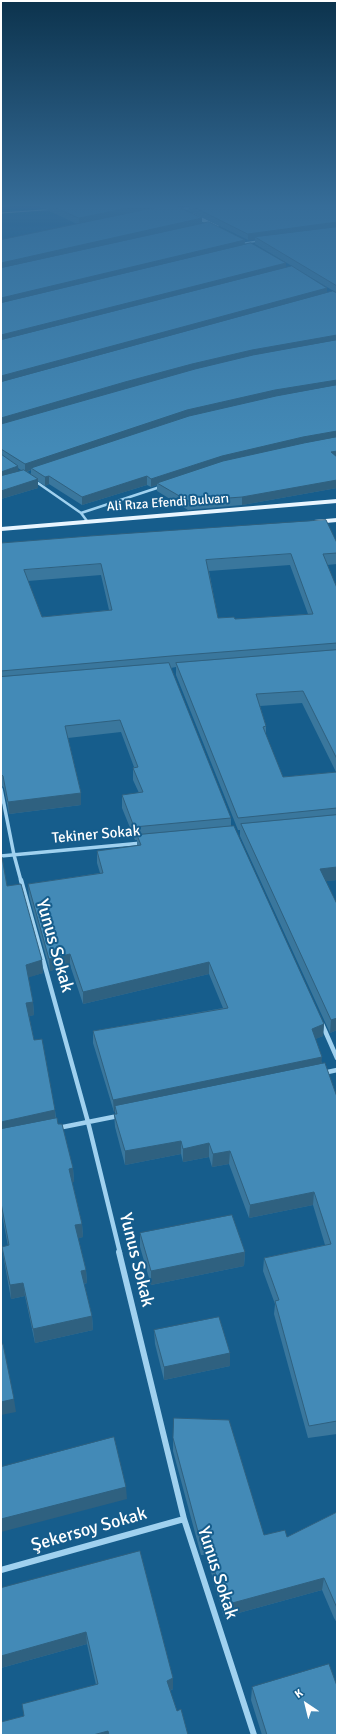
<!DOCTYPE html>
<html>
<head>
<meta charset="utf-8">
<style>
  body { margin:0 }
  #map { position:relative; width:338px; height:1736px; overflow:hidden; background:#165d8c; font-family:Signika,sans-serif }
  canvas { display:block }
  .frame { position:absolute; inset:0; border:2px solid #fff; pointer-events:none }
  .north { position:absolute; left:286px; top:1684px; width:40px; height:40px; -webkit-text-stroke:3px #165d8c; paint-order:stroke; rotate:325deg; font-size:11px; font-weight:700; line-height:16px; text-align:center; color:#fff }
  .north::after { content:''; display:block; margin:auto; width:14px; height:18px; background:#fff; clip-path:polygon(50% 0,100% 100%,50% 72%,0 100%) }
</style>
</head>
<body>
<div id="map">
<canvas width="338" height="1736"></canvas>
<div class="frame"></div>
<div class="north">K</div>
</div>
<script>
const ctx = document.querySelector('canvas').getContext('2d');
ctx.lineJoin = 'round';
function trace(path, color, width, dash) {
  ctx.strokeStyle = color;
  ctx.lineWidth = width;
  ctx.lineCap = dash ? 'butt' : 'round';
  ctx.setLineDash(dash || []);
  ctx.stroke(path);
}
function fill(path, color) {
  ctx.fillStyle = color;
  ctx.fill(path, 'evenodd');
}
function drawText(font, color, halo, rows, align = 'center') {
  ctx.font = font + ' Signika,sans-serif';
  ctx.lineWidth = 4;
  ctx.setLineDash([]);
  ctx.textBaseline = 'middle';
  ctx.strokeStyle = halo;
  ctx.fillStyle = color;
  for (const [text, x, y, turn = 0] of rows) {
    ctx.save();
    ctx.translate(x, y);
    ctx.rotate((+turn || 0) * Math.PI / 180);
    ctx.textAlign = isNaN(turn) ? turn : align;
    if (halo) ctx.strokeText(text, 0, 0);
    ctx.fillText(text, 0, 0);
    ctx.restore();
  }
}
const service = new Path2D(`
  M 245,243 L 258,241`);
const minorFar4 = new Path2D(`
  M 180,209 L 195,208`);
const minorFar3 = new Path2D(`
  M 35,481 L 81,513 L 87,521
  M 81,513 L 163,486`);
const minorFar2 = new Path2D(`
  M 1,789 L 14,855 L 21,881
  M 1,856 L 142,843`);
const minorFar1 = new Path2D(`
  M 21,880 L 88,1122 L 120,1253
  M 322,1024 L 337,1058
  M 323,1073 L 337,1070
  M 58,1128 L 118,1116`);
const minor = new Path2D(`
  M 119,1252 L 184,1519 L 254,1735
  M 1,1570 L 184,1519`);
const secondary = new Path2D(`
  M 193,215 L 217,227`);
const primary = new Path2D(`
  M 1,205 L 19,205 L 1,207 Z
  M 337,499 L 337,503 L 1,531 L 1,527 Z
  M 337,518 L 337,522 L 314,524 L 310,522 L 314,520 Z`);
const tram = new Path2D(`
  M 1,213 L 57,209`);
const wall = new Path2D(`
  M 36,205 L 166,205 L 202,218 L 202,223 L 245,240 L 244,245 L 286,263 L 286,268 L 292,266 L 255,244 L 255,240 L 248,240 L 189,211 L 189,206 L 180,206 L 176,205 L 337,205 L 337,293 L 295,268 L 327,288 L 327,293 L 337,293 L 337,488 L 242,505 L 188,510 L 157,491 L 157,485 L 151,487 L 147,485 L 82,505 L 49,484 L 45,486 L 38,481 L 38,488 L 1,499 L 1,240 L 77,224 ZM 18,468 L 21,470 L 22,470 L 18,471 ZM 31,470 L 31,474 L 27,472 Z
  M 1,543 L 337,543 L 337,564 L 327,565 L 337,588 L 337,880 L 326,881 L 337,1030 L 330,1033 L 240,836 L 240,830 L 238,830 L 176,675 L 176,667 L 171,668 L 231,818 L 231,826 L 324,1024 L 323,1036 L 315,1039 L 322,1064 L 337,1097 L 337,1434 L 308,1438 L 274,1314 L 275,1304 L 263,1271 L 264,1258 L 325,1245 L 313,1205 L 249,1218 L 229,1164 L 212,1167 L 209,1157 L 183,1162 L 181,1154 L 125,1165 L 115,1127 L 114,1114 L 115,1114 L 115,1112 L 114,1112 L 93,1043 L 93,1031 L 223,1008 L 209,974 L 83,1004 L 70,965 L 50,971 L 29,896 L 28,884 L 100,873 L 97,863 L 97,851 L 137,846 L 137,840 L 135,840 L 122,808 L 122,795 L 139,793 L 133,780 L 133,768 L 134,767 L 121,732 L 68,738 L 81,793 L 81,805 L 9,814 L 4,788 L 2,786 L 1,786 ZM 290,565 L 308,614 L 235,619 L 218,618 L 209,571 ZM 101,575 L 109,610 L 42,617 L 28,581 ZM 302,703 L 336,772 L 283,777 L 266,735 L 266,726 L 260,706 Z
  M 1,857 L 7,886 L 42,960 L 43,973 L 28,977 L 33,1002 L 34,1015 L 29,1016 L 34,1040 L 55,1110 L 56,1118 L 73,1168 L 74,1182 L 72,1182 L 82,1224 L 83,1237 L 78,1238 L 86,1270 L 87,1283 L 84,1284 L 92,1316 L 93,1330 L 35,1343 L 25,1296 L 11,1299 L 4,1260 L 2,1247 L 8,1246 L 1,1209 Z
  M 140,1233 L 245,1252 L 244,1266 L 151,1285 L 140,1247 Z
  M 154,1330 L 230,1366 L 164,1380 L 155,1344 Z
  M 173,1438 L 264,1535 L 287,1537 L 337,1512 L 337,1623 L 334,1618 L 322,1590 L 224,1617 L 206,1555 L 201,1555 L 173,1451 Z
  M 140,1551 L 173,1689 L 170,1691 L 177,1711 L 188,1735 L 1,1735 L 23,1716 L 96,1685 L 87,1644 L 1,1668 L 1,1588 Z
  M 252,1687 L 337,1735 L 262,1735 L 251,1700 Z`);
const shadedWall = new Path2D(`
  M 143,205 L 166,205 L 79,225 L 79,218 Z
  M 180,205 L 189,205 L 189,206 L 180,206 Z
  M 202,218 L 202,225 L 1,270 L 1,263 Z
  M 337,222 L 337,229 L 255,237 L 255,240 L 248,240 L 248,234 Z
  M 245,240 L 244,247 L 1,305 L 1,298 Z
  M 286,263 L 286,270 L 1,342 L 1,335 Z
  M 327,288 L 327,295 L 1,384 L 1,376 Z
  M 337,335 L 337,343 L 1,426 L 1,418 L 125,382 L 192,364 L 252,350 Z
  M 337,380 L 337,387 L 31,468 L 31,470 L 25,472 L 25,464 L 187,410 L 275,390 Z
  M 337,431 L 337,439 L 157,483 L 157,485 L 151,487 L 151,479 L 222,456 L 303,437 Z
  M 337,451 L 337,459 L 331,452 Z
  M 18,466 L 19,474 L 1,480 L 1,472 Z
  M 49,476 L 49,484 L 45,486 L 45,477 Z
  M 147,476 L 147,485 L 82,505 L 82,497 Z
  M 38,479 L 38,488 L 1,499 L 1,491 Z
  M 337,480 L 337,488 L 242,505 L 242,497 Z
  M 81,793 L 81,805 L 9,814 L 8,802 Z
  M 1,803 L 2,803 L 3,815 L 1,815 Z
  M 337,867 L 337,880 L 319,882 L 320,869 Z
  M 70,954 L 70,965 L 50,971 L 49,959 Z
  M 42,960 L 43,973 L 27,978 L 26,965 Z
  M 209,962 L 209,974 L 83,1004 L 83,992 Z
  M 33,1002 L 34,1015 L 27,1017 L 26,1003 Z
  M 337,1018 L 337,1030 L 330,1033 L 331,1020 Z
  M 324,1024 L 323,1036 L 311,1041 L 312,1029 Z
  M 322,1057 L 321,1069 L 115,1106 L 115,1112 L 114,1112 L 113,1100 Z
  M 55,1110 L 56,1124 L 1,1135 L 1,1122 Z
  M 181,1141 L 181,1154 L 125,1165 L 125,1151 Z
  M 209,1143 L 209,1157 L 183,1162 L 183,1149 Z
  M 230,1151 L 229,1164 L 212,1167 L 213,1154 Z
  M 73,1168 L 74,1182 L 69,1183 L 69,1169 Z
  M 314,1192 L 313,1205 L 249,1218 L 250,1205 Z
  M 82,1224 L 83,1237 L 76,1239 L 75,1225 Z
  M 245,1252 L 244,1266 L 151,1285 L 151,1271 Z
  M 86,1270 L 87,1283 L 81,1284 L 81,1271 Z
  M 23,1283 L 25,1296 L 11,1299 L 10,1285 Z
  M 92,1316 L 93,1330 L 35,1343 L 33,1329 Z
  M 230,1353 L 230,1366 L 164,1380 L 164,1367 Z
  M 14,1399 L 16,1412 L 1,1415 L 1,1402 Z
  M 126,1487 L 127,1499 L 1,1532 L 1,1519 Z
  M 324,1578 L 322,1590 L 224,1617 L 225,1605 Z
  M 86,1632 L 87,1644 L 1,1668 L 1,1656 Z
  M 173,1678 L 173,1689 L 167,1692 L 167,1681 Z
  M 108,1731 L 109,1735 L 93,1735 Z`);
const building = new Path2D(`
  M 50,205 L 143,205 L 79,218 Z
  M 167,205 L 174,205 L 202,218 L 1,263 L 1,240 Z
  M 190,205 L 337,205 L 337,222 L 248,234 Z
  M 209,222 L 245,240 L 1,298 L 1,268 Z
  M 337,227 L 337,286 L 255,237 Z
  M 251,243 L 286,263 L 1,335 L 1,303 Z
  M 292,266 L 327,288 L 1,376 L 1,340 Z
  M 333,291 L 337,293 L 337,335 L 252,350 L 192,364 L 125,382 L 1,418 L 1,382 Z
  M 337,340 L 337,380 L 275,390 L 187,410 L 25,464 L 1,449 L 1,424 L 195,369 L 253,355 Z
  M 337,385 L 337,431 L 303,437 L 222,456 L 151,479 L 147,476 L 82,497 L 49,476 L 45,477 L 31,468 L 189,416 L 276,396 Z
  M 337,437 L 337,451 L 331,452 L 337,457 L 337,480 L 242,497 L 188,501 L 157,483 L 223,461 L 304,443 Z
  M 1,454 L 18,466 L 1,472 Z
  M 24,470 L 38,479 L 1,491 L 1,476 Z
  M 326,520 L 337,543 L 337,553 L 323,554 L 337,588 L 337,643 L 171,656 L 1,671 L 1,543 L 90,536 ZM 291,554 L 313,614 L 235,619 L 234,617 L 218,618 L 206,560 ZM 101,564 L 112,610 L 42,617 L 24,570 Z
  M 337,650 L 337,759 L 303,691 L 256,694 L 266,726 L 263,727 L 283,777 L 337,772 L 337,808 L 238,818 L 176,663 Z
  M 169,663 L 231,818 L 134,827 L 122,795 L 143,792 L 133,768 L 138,767 L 120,720 L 65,726 L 81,793 L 8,802 L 3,776 L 1,774 L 1,677 Z
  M 337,815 L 337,867 L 320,869 L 337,904 L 337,1018 L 331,1020 L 241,824 Z
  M 234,826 L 324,1024 L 312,1029 L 322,1057 L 113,1100 L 93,1031 L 228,1008 L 209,962 L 83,992 L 70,954 L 49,959 L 28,884 L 103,873 L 97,851 L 141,845 L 137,835 Z
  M 1,857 L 2,857 L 7,886 L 21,884 L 42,960 L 26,965 L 33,1002 L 26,1003 L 34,1040 L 42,1039 L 55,1110 L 1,1122 Z
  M 325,1063 L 337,1097 L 337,1421 L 309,1426 L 275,1301 L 279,1300 L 264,1258 L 331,1244 L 314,1192 L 250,1205 L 230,1151 L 213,1154 L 209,1143 L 183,1149 L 181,1141 L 125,1151 L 114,1114 L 117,1114 L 115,1106 Z
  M 57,1118 L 58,1124 L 62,1124 L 73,1168 L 69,1169 L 82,1224 L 75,1225 L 86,1270 L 81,1271 L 92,1316 L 33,1329 L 23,1283 L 10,1285 L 2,1247 L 9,1245 L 1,1203 L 1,1129 Z
  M 232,1215 L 245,1252 L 151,1271 L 140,1233 Z
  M 219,1317 L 230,1353 L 164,1367 L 154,1330 Z
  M 3,1344 L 14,1399 L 1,1402 L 1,1345 Z
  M 174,1418 L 229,1420 L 264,1535 L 285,1530 L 287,1537 L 337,1512 L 337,1608 L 324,1578 L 225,1605 L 206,1543 L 201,1543 L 173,1438 Z
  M 114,1437 L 126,1487 L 1,1519 L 1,1467 Z
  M 140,1551 L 173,1678 L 167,1681 L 177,1711 L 181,1709 L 188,1735 L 109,1735 L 108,1731 L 93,1735 L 1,1735 L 1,1722 L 24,1716 L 22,1704 L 98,1684 L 86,1632 L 1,1656 L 1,1588 Z
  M 329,1664 L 337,1686 L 337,1735 L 267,1735 L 252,1687 Z`);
const farStreetnames = [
  ["Ali Rıza Efendi Bulvarı",168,503,-4]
];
const streetNames = [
  ["Tekiner Sokak",96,835,-5]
];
const nearStreetnames = [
  ["Yunus Sokak",54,946,74],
  ["Yunus Sokak",136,1260,76],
  ["Şekersoy Sokak",89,1530,-16],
  ["Yunus Sokak",217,1573,72]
];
trace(service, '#a0d1ef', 1.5);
trace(minorFar4, '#a0d1ef', 2);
trace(minorFar3, '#a0d1ef', 2.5);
trace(minorFar2, '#a0d1ef', 3.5);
trace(minorFar1, '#a0d1ef', 4.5);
trace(minor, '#a0d1ef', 6);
trace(secondary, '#cde9fb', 4);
fill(primary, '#e8f5ff');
trace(tram, '#fff', 1);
fill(wall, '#3a779d');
fill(shadedWall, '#2f6180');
fill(building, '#438ab7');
trace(building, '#2f6180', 1);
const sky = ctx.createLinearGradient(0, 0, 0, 448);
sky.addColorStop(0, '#0c334d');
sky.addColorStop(0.46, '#366d99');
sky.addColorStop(1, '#366d9900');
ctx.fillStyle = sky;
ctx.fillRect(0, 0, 338, 448);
drawText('13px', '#fff', '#165d8c', farStreetnames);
drawText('15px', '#fff', '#165d8c', streetNames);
drawText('18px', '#fff', '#165d8c', nearStreetnames);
</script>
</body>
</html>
